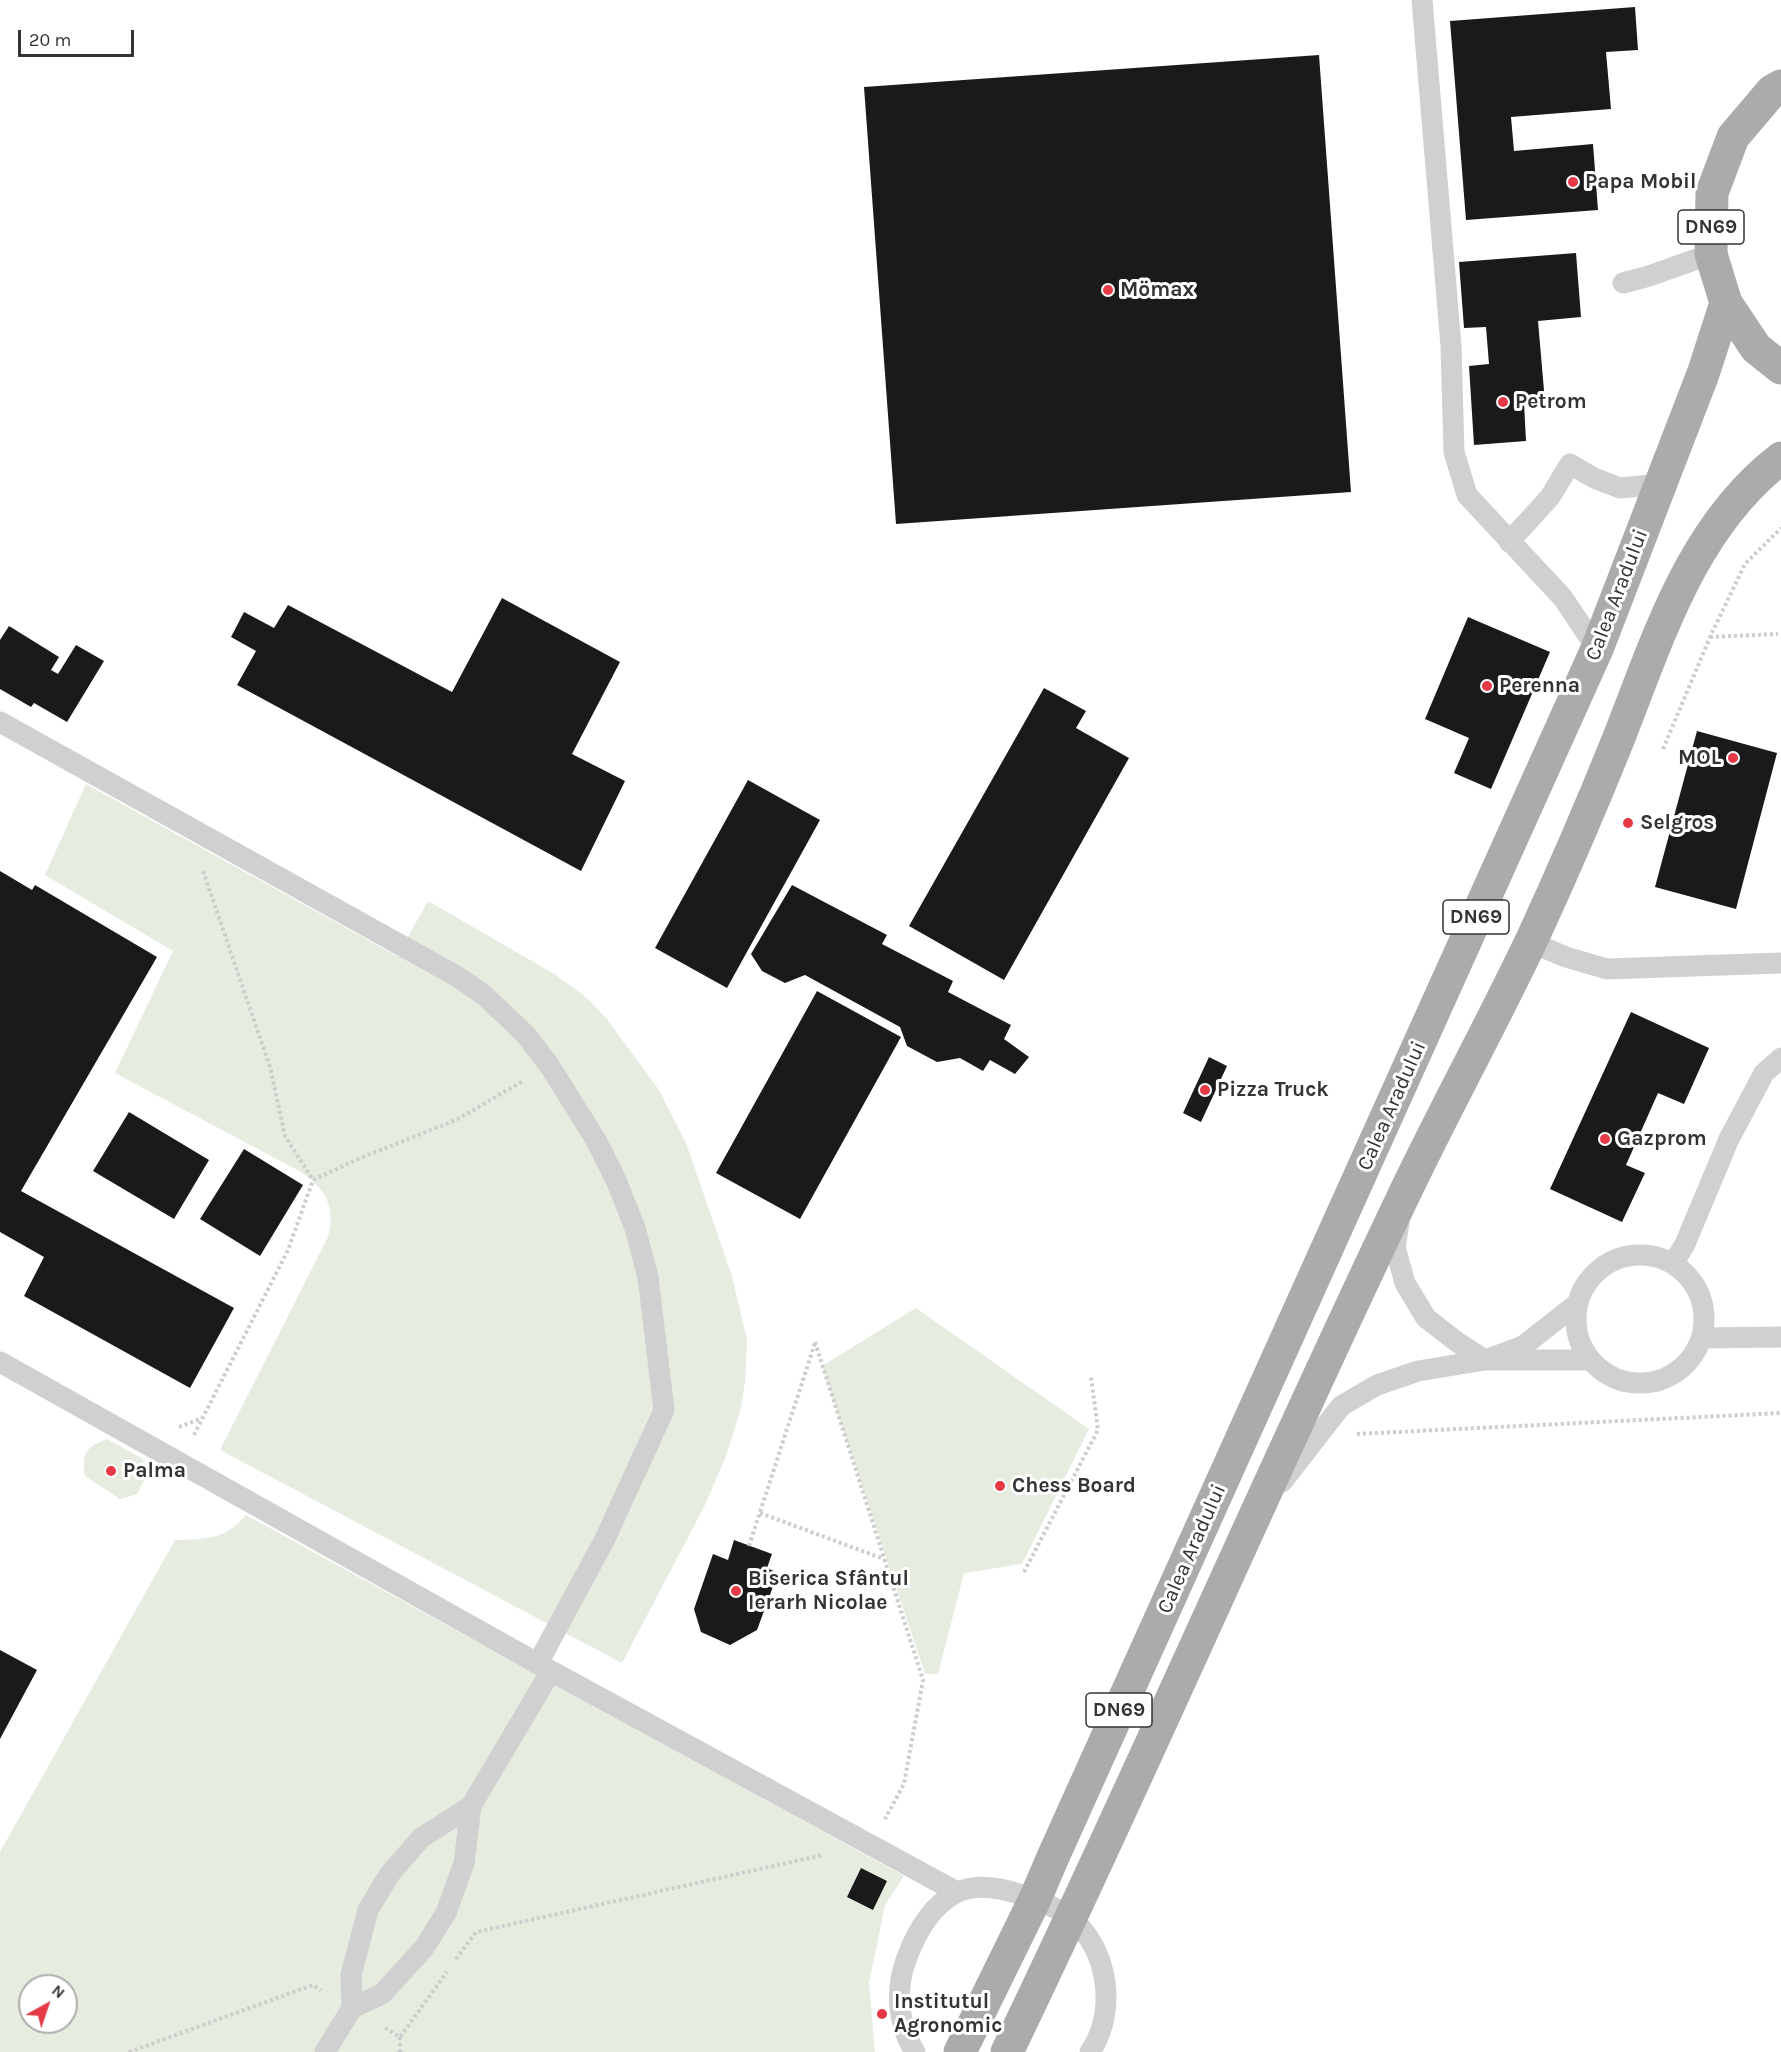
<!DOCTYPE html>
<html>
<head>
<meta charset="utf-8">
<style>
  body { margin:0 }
  #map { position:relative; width:1781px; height:2052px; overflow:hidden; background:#fff; font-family:Karla,sans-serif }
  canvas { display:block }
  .north { position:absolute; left:18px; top:1974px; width:60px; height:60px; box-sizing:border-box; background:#fff; border:2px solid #adadad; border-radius:50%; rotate:40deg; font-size:16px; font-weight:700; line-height:24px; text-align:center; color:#333 }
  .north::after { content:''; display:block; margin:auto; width:21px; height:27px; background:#e63946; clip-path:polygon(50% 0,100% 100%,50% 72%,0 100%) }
  .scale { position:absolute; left:18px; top:30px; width:116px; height:27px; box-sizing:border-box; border:3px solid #333; border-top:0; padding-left:8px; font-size:18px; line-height:21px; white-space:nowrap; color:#333; -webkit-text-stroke:4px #fff; paint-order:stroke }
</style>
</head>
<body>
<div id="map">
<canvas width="1781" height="2052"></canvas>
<div class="north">N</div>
<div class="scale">20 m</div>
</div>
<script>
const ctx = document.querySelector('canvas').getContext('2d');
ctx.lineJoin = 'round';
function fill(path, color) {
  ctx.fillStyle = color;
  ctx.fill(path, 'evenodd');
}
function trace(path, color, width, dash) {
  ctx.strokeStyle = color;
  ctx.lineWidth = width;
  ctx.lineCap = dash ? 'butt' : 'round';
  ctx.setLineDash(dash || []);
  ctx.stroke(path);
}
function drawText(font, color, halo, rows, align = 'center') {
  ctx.font = font + ' Karla,sans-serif';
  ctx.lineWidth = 6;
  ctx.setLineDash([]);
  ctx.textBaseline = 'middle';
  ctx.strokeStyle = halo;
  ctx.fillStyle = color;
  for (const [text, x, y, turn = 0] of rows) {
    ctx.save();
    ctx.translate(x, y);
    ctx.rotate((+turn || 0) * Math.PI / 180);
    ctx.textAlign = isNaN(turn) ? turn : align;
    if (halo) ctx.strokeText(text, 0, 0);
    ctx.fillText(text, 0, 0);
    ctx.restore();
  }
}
const green = new Path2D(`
  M 86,784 L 397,956 L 428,901 L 556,975 L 588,999 L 606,1018 L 659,1090 L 686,1143 L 732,1276 L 747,1340 L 745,1381 L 741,1408 L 726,1456 L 704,1507 L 622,1663 L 220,1450 L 328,1237 C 336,1207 326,1189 301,1172 L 115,1073 L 173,951 L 45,875 Z
  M 916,1308 L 1089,1429 L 1022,1564 L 964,1573 L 938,1674 L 925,1674 L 822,1366 Z
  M 107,1439 L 143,1459 L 146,1477 L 137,1494 L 120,1499 L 85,1476 C 81,1453 86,1447 107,1439 Z
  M 246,1515 L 904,1876 L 885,1905 L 869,1983 L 875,2052 L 0,2052 L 0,1852 L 175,1540 C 206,1539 225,1540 246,1515 ZM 30,1986 L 66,1986 L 66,2022 L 30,2022 Z`);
const building = new Path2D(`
  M 1635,7 L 1638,50 L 1606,52 L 1611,109 L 1511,117 L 1514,151 L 1593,144 L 1598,210 L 1466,220 L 1450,21 Z
  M 1319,55 L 1351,492 L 896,524 L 864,87 Z
  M 1576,253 L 1581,317 L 1538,321 L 1545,402 L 1524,403 L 1526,441 L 1474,445 L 1469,366 L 1489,364 L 1486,327 L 1464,328 L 1459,262 Z
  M 502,598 L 620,662 L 572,754 L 625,781 L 581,871 L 237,685 L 256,651 L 231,637 L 244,612 L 274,628 L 288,605 L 452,692 Z
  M 1468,617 L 1550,652 L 1491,789 L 1454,773 L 1469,738 L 1425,719 Z
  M 9,626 L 59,657 L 51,670 L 58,674 L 76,645 L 104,661 L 67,722 L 34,703 L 31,707 L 0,689 L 0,640 Z
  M 1044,688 L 1086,711 L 1076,728 L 1129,758 L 1004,980 L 909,926 Z
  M 1697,731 L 1777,753 L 1736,909 L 1655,887 Z
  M 748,780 L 820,820 L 727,988 L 655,948 Z
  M 0,871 L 32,890 L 35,885 L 157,957 L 21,1191 L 234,1308 L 190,1388 L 24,1296 L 44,1257 L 0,1232 Z
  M 792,885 L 887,935 L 882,944 L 953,981 L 948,992 L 1011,1025 L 1004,1039 L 1029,1057 L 1015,1074 L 990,1060 L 983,1071 L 960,1058 L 937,1062 L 907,1046 L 900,1027 L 805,975 L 785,983 L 762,971 L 751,954 Z
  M 817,991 L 901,1037 L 800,1219 L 716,1173 Z
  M 1631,1012 L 1709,1048 L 1684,1104 L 1658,1093 L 1626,1165 L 1645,1173 L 1622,1222 L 1550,1189 Z
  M 1209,1057 L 1227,1066 L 1201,1122 L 1183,1113 Z
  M 129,1112 L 209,1160 L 174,1219 L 93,1171 Z
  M 244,1149 L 303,1185 L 260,1256 L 200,1219 Z
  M 734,1540 L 772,1554 L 767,1568 L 778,1573 L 757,1630 L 730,1645 L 701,1632 L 694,1609 L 713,1554 L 728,1560 Z
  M 0,1650 L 37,1670 L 0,1739 Z
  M 861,1868 L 887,1881 L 873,1910 L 847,1897 Z`);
const path = new Path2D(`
  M 1710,637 L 1778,634
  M 1663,749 L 1710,637 L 1745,564 L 1781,528
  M 203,871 L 270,1067 L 285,1136 L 313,1180
  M 815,1342 L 923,1680 L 904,1784 L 885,1819
  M 179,1427 L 200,1419
  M 1357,1434 L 1781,1413
  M 194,1435 L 288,1250 L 313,1180 L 358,1159 L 456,1120 L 523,1081
  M 760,1513 L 884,1559
  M 749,1546 L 815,1343
  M 1024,1572 L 1098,1430 L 1091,1377
  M 456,1959 L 476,1932 L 823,1855
  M 385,2028 L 400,2037 L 447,1972
  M 400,2037 L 400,2052
  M 129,2052 L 313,1985 L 321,1990`);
const lane = new Path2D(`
  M 1422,0 L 1451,346 L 1454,452 L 1467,495 L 1563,598 L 1597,649
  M 1623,283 L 1649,276 L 1711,254
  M 1509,542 L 1550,497 L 1570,464 L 1594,478 L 1620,488 L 1660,484
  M 0,722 L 458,977 L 484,995 L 526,1035 L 549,1065 L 596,1140 L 616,1180 L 635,1228 L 648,1277 L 664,1410 L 604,1541 L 538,1663
  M 1530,942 L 1566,957 L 1607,969 L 1781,963
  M 1399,1223 L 1395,1247 L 1405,1283 L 1426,1318 L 1457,1342 L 1485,1360 L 1523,1346 L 1578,1303
  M1576 1319a64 64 0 1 1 128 0a64 64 0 1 1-128 0Z
  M 1673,1264 L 1685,1244 L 1729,1139 L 1764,1073 L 1781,1058
  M 1702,1338 L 1781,1337
  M 0,1362 L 551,1671 L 957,1892
  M 1282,1482 L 1341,1406 L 1377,1385 L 1418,1371 L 1485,1360 L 1591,1360
  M 352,2008 L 351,1975 L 368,1910 L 389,1875 L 421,1838 L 471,1806
  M 325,2052 L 352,2008 L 382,1994 L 424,1948 L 446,1913 L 464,1863 L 471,1806 L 551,1671
  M 915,2052 C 898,2026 895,1990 906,1960 C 915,1935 931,1906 956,1893 C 975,1883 1000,1888 1019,1894 C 1035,1899 1059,1908 1072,1919 C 1109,1951 1117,2012 1090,2052`);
const primary = new Path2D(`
  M 1781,86 L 1772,91 L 1733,137 L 1712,193 L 1711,254 L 1726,303 L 1756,348 L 1781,368
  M 960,2052 L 1035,1899 L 1053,1857 L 1597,649 L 1703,374 L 1726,303
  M 1007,2052 C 1143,1771 1266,1483 1401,1201 C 1443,1112 1491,1026 1533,937 C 1563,872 1591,807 1618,740 C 1658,639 1691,527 1781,458`);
const markers = [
  [1573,182,6,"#e63946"],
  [1108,290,6,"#e63946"],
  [1503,402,6,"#e63946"],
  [1487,686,6,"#e63946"],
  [1733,758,6,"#e63946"],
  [1628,823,6,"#e63946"],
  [1205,1090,6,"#e63946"],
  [1605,1139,6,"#e63946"],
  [111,1471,6,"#e63946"],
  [1000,1486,6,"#e63946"],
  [736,1591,6,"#e63946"],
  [882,2014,6,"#e63946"]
];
const shields = [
  [1711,227,66],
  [1476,917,66],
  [1119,1710,66]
];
const shieldNames = [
  ["DN69",1711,227],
  ["DN69",1476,917],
  ["DN69",1119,1710]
];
const poiNames = [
  ["Papa Mobil",1585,182],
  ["Mömax",1120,290],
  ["Petrom",1515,402],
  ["Perenna",1499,686],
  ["MOL",1721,758,"right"],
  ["Selgros",1640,823],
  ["Pizza Truck",1217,1090],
  ["Gazprom",1617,1139],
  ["Palma",123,1471],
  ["Chess Board",1012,1486],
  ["Biserica Sfântul",748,1579],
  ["Ierarh Nicolae",748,1603],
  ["Institutul",894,2002],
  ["Agronomic",894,2026]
];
const streetNames = [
  ["Calea Aradului",1617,595,-69],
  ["Calea Aradului",1392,1106,-66],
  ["Calea Aradului",1192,1549,-66]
];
fill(green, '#e6ecdf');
fill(building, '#1a1a1a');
trace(path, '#cdcdcd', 4, [3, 3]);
trace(lane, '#d0d0d0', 21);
trace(primary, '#ababab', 33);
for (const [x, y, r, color] of markers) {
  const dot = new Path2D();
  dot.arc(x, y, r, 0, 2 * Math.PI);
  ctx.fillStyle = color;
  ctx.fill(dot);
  trace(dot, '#fff', 2);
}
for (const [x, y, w] of shields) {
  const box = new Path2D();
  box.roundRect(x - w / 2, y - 17, w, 34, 4.5);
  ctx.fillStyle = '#fff';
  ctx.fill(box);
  trace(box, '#333', 1.5);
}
drawText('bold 20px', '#333', null, shieldNames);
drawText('bold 21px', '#333', '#fff', poiNames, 'left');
drawText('21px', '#333', '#fff', streetNames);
</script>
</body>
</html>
